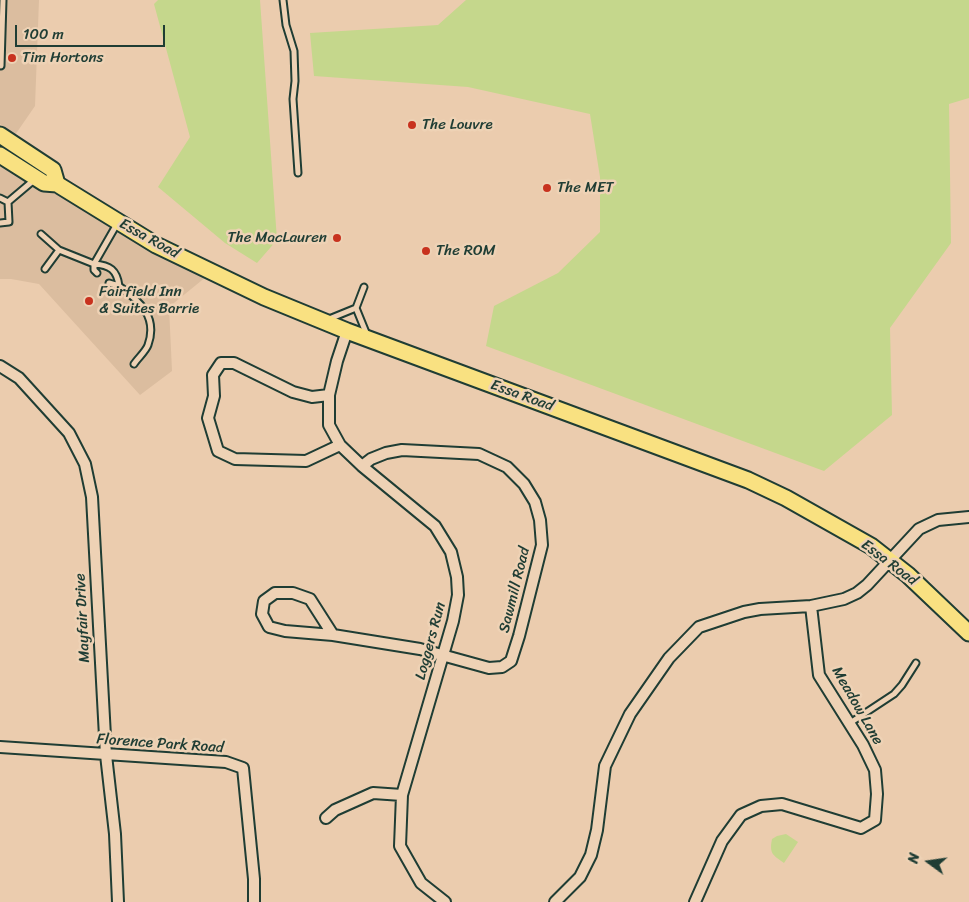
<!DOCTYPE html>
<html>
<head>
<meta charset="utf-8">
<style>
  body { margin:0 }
  #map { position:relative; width:969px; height:902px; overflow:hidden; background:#ebccae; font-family:Sriracha,sans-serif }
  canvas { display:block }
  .north { position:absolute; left:904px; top:837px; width:50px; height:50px; -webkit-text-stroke:4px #eed2b5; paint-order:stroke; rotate:284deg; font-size:14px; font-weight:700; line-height:20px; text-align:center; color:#1f3d34 }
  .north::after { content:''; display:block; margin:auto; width:18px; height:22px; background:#1f3d34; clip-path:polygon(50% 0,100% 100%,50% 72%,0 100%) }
  .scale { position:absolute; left:15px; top:25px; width:150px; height:22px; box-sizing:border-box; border:2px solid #1f3d34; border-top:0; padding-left:6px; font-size:15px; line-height:18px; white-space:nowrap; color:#1f3d34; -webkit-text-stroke:4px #eed2b5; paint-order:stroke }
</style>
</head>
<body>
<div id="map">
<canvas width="969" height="902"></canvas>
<div class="north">N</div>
<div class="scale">100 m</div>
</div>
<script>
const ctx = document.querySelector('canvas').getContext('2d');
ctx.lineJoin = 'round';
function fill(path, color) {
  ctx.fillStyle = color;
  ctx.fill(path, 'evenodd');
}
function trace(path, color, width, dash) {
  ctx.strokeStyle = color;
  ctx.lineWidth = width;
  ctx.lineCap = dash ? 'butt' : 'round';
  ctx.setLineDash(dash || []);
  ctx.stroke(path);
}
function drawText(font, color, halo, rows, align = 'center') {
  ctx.font = font + ' Sriracha,sans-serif';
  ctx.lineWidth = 5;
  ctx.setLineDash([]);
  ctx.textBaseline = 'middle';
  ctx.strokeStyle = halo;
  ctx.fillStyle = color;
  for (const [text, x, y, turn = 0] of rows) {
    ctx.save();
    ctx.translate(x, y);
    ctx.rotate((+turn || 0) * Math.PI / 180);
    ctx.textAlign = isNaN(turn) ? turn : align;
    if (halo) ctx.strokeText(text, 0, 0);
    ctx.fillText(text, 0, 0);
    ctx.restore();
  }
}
const built = new Path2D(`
  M 0,0 L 39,0 L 35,106 L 15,135 L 0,124 Z
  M 0,146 L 57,184 L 212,272 L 169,307 L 172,371 L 140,395 L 39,284 L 11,279 L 0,279 Z`);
const green = new Path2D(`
  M 158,0 L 260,0 L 277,240 L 257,263 L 225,243 L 158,187 L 190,137 L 154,4 Z
  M 466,0 L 969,0 L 969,98 L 949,104 L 951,243 L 890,328 L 892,415 L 824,471 L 486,346 L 494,306 L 558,273 L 600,232 L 600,177 L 590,114 L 468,87 L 314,76 L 310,33 L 438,25 Z
  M 786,834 L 798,842 L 784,863 C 773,855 769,854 772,839 L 777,836 Z`);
const lane = new Path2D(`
  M 283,0 L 286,25 L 294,51 L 295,81 L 293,99 L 298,173
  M 1,66 L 3,0
  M 0,198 L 8,202 L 34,180
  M 0,223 L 9,222 L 8,202
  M 41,234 L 59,250 L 94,264 L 117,224
  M 45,269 L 59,250
  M 97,273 L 94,270 L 94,264 C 110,265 117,270 119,286 C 140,301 158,317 148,345 C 146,351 138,358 134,364
  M 109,283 L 119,286
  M 364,287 L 356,308 L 367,335
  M 329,319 L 356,308
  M 850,723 L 894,694 L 902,685 L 916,663`);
const street = new Path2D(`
  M 347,331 L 337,361 L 329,395 L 329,425 L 340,445 L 362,466 L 435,526 L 451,552 L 457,577 L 458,595 L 453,621 L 402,795 L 400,846 L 421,883 L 445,902
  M 0,366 L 19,378 L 69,433 L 85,464 L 92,497 L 106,755 L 115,834 L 118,902
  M 329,395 L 312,397 L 293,392 L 234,363 L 221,363 L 213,375 L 214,396 L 208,418 L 218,451 L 235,459 L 306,461 L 340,445
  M 333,635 L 310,599 L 293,593 L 275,593 L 264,601 L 262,614 L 269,627 L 285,631 L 333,635 L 420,649 L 489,668 L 502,667 L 511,661 L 519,636 L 542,545 L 540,520 L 535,502 L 524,484 L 507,467 L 479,454 L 402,450 L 386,453 L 371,459 L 362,466
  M 0,747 L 226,762 L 243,768 L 254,879 L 254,902
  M 326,818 L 335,810 L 373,793 L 402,795
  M 555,902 L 580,877 L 591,855 L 597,830 L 605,766 L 630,714 L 669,658 L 699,627 L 744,612 L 760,609 L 811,606 L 844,599 L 857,593 L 867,585 L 919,529 L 938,520 L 969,517
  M 695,902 L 722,841 L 741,815 L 761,806 L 782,804 L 861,828 L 875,820 L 877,794 L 875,770 L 863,745 L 819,675 L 811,606`);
const primary = new Path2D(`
  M 0,135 L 53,170 L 57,184
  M 0,155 L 44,183 L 57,184 L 156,245 L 264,297 L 347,331 L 748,480 L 786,498 L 871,546 L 908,575 L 969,633`);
const markers = [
  [12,58,5,"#c8321e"],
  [412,125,5,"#c8321e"],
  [547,188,5,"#c8321e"],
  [337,238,5,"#c8321e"],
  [426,251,5,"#c8321e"],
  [89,301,5,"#c8321e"]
];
const poiNames = [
  ["Tim Hortons",22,58],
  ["The Louvre",422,125],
  ["The MET",557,188],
  ["The MacLauren",327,238,"right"],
  ["The ROM",436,251],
  ["Fairfield Inn",99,292],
  ["& Suites Barrie",99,309]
];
const streetNames = [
  ["Essa Road",149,239,29],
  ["Essa Road",522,396,20],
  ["Essa Road",889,563,37],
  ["Sawmill Road",515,590,-76],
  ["Mayfair Drive",83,618,-93],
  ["Loggers Run",431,641,-75],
  ["Meadow Lane",857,706,60],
  ["Florence Park Road",160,744,4]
];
fill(built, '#dbbd9f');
fill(green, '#c5d78c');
trace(lane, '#1f3d34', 9);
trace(street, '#1f3d34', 14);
trace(primary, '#1f3d34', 19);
trace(lane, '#eed2b5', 5);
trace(street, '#eed2b5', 10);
trace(primary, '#f9e181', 15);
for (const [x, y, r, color] of markers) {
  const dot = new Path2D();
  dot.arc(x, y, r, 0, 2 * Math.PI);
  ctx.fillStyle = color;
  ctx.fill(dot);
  trace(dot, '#eed2b5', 2);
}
drawText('15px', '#1f3d34', '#eed2b5', poiNames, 'left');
drawText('15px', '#1f3d34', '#eed2b5', streetNames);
</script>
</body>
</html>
